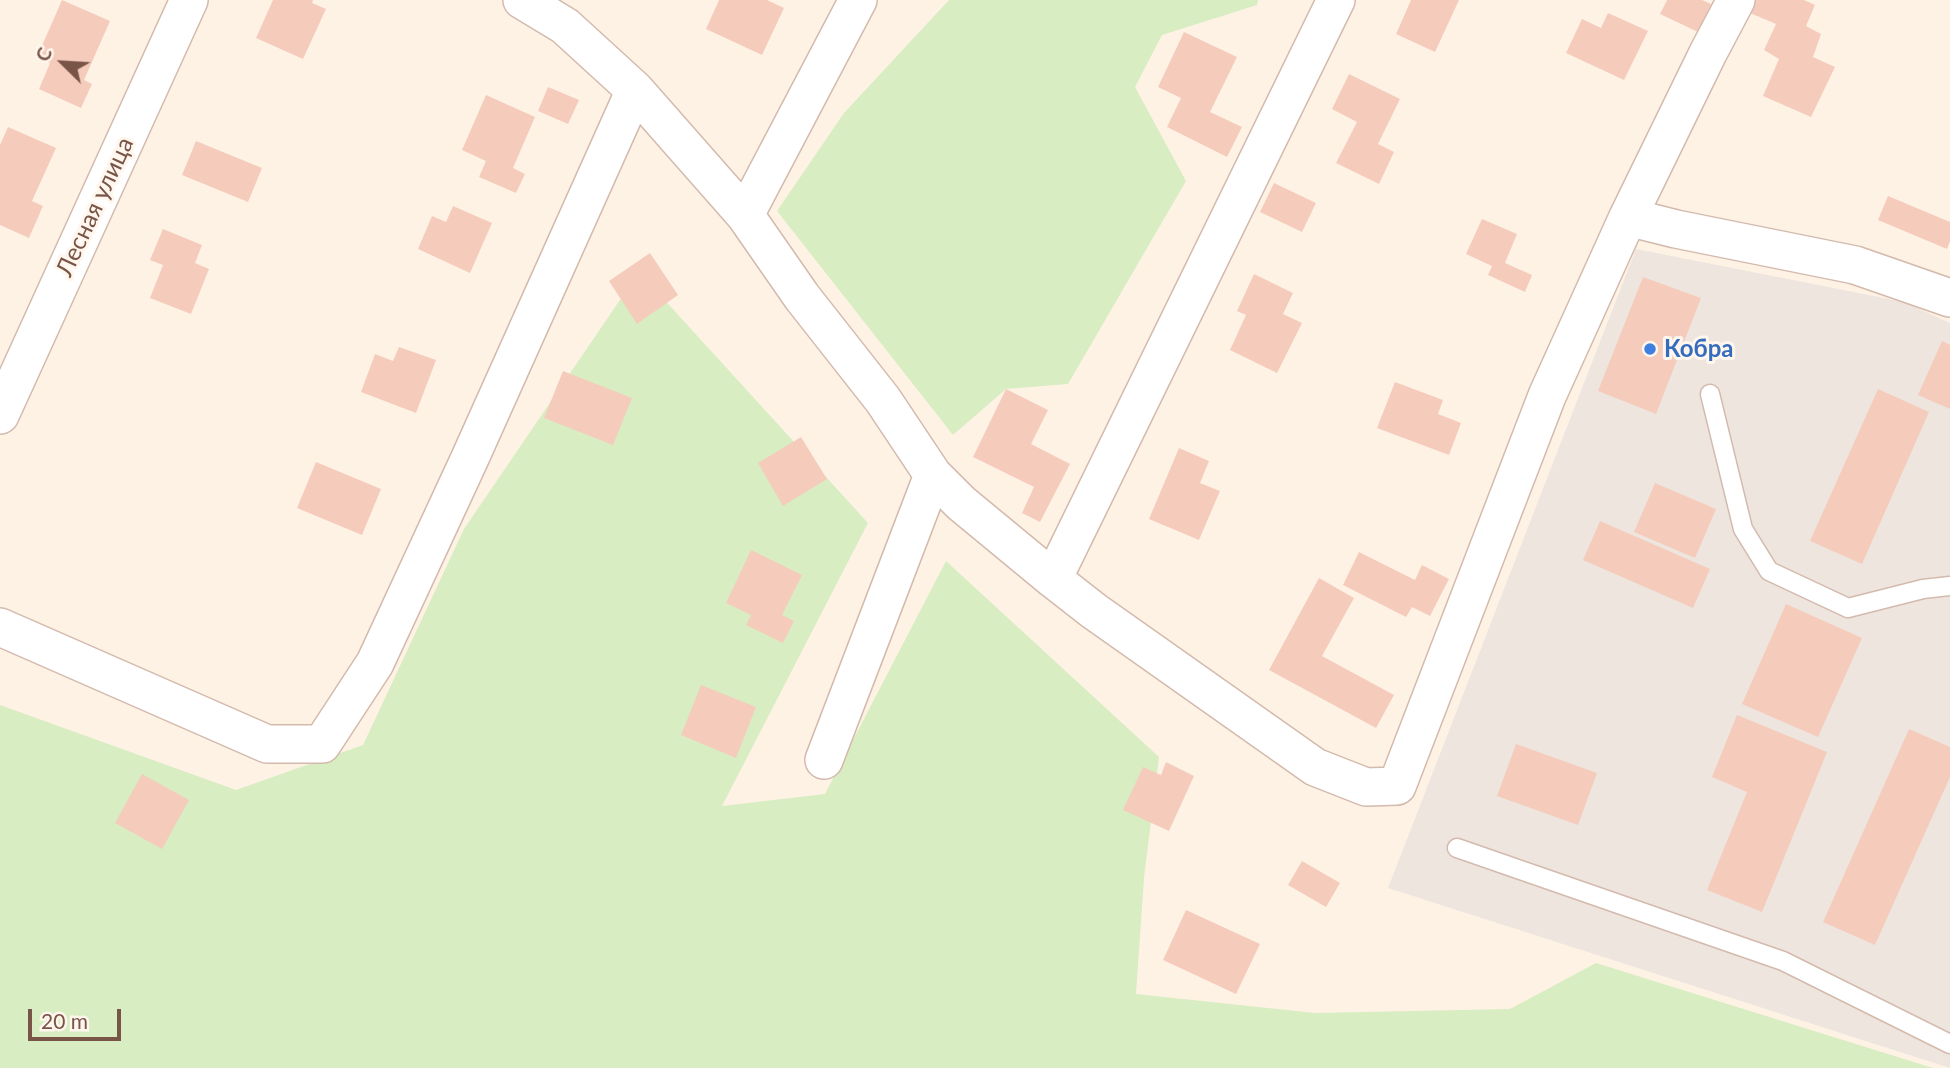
<!DOCTYPE html>
<html>
<head>
<meta charset="utf-8">
<style>
  body { margin:0 }
  #map { position:relative; width:1950px; height:1068px; overflow:hidden; background:#fef2e5; font-family:Lato,sans-serif }
  canvas { display:block }
  .north { position:absolute; left:28px; top:28px; width:70px; height:70px; -webkit-text-stroke:5px #fff6ed; paint-order:stroke; rotate:294deg; font-size:19px; font-weight:700; line-height:28px; text-align:center; color:#795548 }
  .north::after { content:''; display:block; margin:auto; width:24px; height:32px; background:#795548; clip-path:polygon(50% 0,100% 100%,50% 72%,0 100%) }
  .scale { position:absolute; left:28px; top:1009px; width:93px; height:32px; box-sizing:border-box; border:4px solid #795548; border-top:0; padding-left:9px; font-size:21px; line-height:24px; white-space:nowrap; color:#795548; -webkit-text-stroke:5px #fff6ed; paint-order:stroke }
</style>
</head>
<body>
<div id="map">
<canvas width="1950" height="1068"></canvas>
<div class="north">С</div>
<div class="scale">20 m</div>
</div>
<script>
const ctx = document.querySelector('canvas').getContext('2d');
ctx.lineJoin = 'round';
function fill(path, color) {
  ctx.fillStyle = color;
  ctx.fill(path, 'evenodd');
}
function trace(path, color, width, dash) {
  ctx.strokeStyle = color;
  ctx.lineWidth = width;
  ctx.lineCap = dash ? 'butt' : 'round';
  ctx.setLineDash(dash || []);
  ctx.stroke(path);
}
function drawText(font, color, halo, rows, align = 'center') {
  ctx.font = font + ' Lato,sans-serif';
  ctx.lineWidth = 6;
  ctx.setLineDash([]);
  ctx.textBaseline = 'middle';
  ctx.strokeStyle = halo;
  ctx.fillStyle = color;
  for (const [text, x, y, turn = 0] of rows) {
    ctx.save();
    ctx.translate(x, y);
    ctx.rotate((+turn || 0) * Math.PI / 180);
    ctx.textAlign = isNaN(turn) ? turn : align;
    if (halo) ctx.strokeText(text, 0, 0);
    ctx.fillText(text, 0, 0);
    ctx.restore();
  }
}
const industrial = new Path2D(`
  M 1636,249 L 1904,302 L 1950,323 L 1950,1068 L 1388,888 Z`);
const green = new Path2D(`
  M 949,0 L 1258,0 L 1257,5 L 1162,35 L 1135,87 L 1186,181 L 1068,384 L 1006,389 L 953,435 L 777,211 L 844,113 Z
  M 639,272 L 868,523 L 722,806 L 825,794 L 946,561 L 1159,757 L 1144,878 L 1136,994 L 1315,1013 L 1510,1009 L 1596,963 L 1933,1068 L 0,1068 L 0,705 L 236,790 L 363,745 L 464,529 Z`);
const building = new Path2D(`
  M 62,0 L 110,21 L 84,80 L 92,84 L 81,108 L 39,89 L 50,63 L 37,57 Z
  M 273,0 L 313,0 L 312,3 L 326,9 L 303,59 L 256,38 Z
  M 719,0 L 767,0 L 784,8 L 762,55 L 706,29 Z
  M 1411,0 L 1459,0 L 1435,52 L 1396,34 Z
  M 1667,0 L 1702,0 L 1711,4 L 1698,32 L 1660,14 Z
  M 1755,0 L 1804,0 L 1815,5 L 1806,26 L 1821,34 L 1813,57 L 1835,67 L 1811,117 L 1763,96 L 1779,59 L 1764,50 L 1776,24 L 1750,13 Z
  M 1608,13 L 1648,31 L 1624,80 L 1566,53 L 1582,19 L 1601,28 Z
  M 1184,32 L 1237,57 L 1210,112 L 1242,127 L 1227,157 L 1167,127 L 1181,98 L 1158,87 Z
  M 1349,74 L 1400,99 L 1378,144 L 1394,152 L 1379,184 L 1336,163 L 1357,122 L 1332,109 Z
  M 548,87 L 579,100 L 568,124 L 538,111 Z
  M 486,95 L 535,117 L 513,168 L 525,174 L 516,193 L 479,177 L 486,161 L 462,150 Z
  M 8,127 L 56,148 L 32,201 L 43,206 L 29,238 L 0,225 L 0,145 Z
  M 196,141 L 262,168 L 248,202 L 182,175 Z
  M 1274,183 L 1316,203 L 1302,232 L 1260,212 Z
  M 1888,196 L 1950,222 L 1950,241 L 1947,249 L 1878,220 Z
  M 453,206 L 492,223 L 470,273 L 418,249 L 432,216 L 446,222 Z
  M 1482,219 L 1517,234 L 1505,263 L 1532,275 L 1525,292 L 1488,275 L 1492,266 L 1466,254 Z
  M 163,229 L 202,245 L 195,263 L 209,269 L 191,314 L 150,298 L 163,265 L 150,260 Z
  M 650,253 L 678,295 L 637,324 L 609,281 Z
  M 1254,274 L 1293,293 L 1283,314 L 1302,323 L 1277,373 L 1230,350 L 1246,315 L 1237,311 Z
  M 1643,277 L 1701,298 L 1656,414 L 1598,391 Z
  M 1942,341 L 1950,345 L 1950,409 L 1918,395 Z
  M 399,347 L 436,360 L 416,413 L 361,392 L 375,354 L 393,361 Z
  M 563,371 L 632,398 L 613,445 L 544,418 Z
  M 1395,382 L 1443,400 L 1438,414 L 1461,423 L 1449,455 L 1377,428 Z
  M 1006,389 L 1048,410 L 1031,444 L 1070,464 L 1040,522 L 1022,513 L 1034,487 L 973,457 Z
  M 1878,389 L 1929,412 L 1862,564 L 1810,541 Z
  M 801,437 L 827,479 L 783,506 L 758,463 Z
  M 1179,448 L 1209,461 L 1200,483 L 1220,491 L 1199,540 L 1149,519 Z
  M 316,462 L 381,489 L 362,535 L 297,508 Z
  M 1655,483 L 1716,509 L 1695,558 L 1634,532 Z
  M 1600,521 L 1710,569 L 1693,608 L 1583,560 Z
  M 751,550 L 802,575 L 782,615 L 794,621 L 783,643 L 746,625 L 751,615 L 726,603 Z
  M 1359,552 L 1415,580 L 1422,565 L 1449,579 L 1430,616 L 1412,607 L 1406,617 L 1343,585 Z
  M 1319,578 L 1354,598 L 1322,656 L 1394,695 L 1376,728 L 1269,670 Z
  M 1786,604 L 1862,638 L 1818,737 L 1742,704 Z
  M 701,685 L 756,707 L 736,758 L 681,735 Z
  M 1737,715 L 1827,752 L 1762,912 L 1707,890 L 1747,792 L 1712,777 Z
  M 1909,729 L 1950,747 L 1950,777 L 1875,945 L 1823,922 Z
  M 1516,744 L 1597,773 L 1578,825 L 1497,796 Z
  M 1166,762 L 1194,776 L 1169,831 L 1123,810 L 1143,767 L 1161,775 Z
  M 142,774 L 189,800 L 162,849 L 115,823 Z
  M 1302,861 L 1340,883 L 1326,907 L 1288,885 Z
  M 1186,910 L 1260,944 L 1236,994 L 1163,960 Z`);
const service = new Path2D(`
  M 1710,394 L 1743,529 L 1769,571 L 1848,608 L 1923,589 L 1950,586
  M 1457,848 L 1783,961 L 1950,1044`);
const minor = new Path2D(`
  M 635,90 L 745,215 L 802,297 L 883,400 L 933,475 L 961,503 L 1053,579 L 1094,611 L 1315,767 L 1366,787 L 1397,786 L 1547,396 L 1628,217 L 1676,229 L 1855,265 L 1950,298
  M 745,215 L 858,0
  M 1628,217 L 1708,53 L 1736,0
  M 0,415 L 189,0
  M 1053,579 L 1336,0
  M 0,627 L 267,744 L 322,744 L 375,663 L 470,458 L 635,90 L 565,26 L 522,0
  M 824,760 L 933,475`);
const markers = [
  [1650,349,7,"#3f7fe0"]
];
const streetNames = [
  ["Лесная улица",95,207,-65]
];
const shopNames = [
  ["Кобра",1664,349]
];
fill(industrial, '#eee5df');
fill(green, '#d8edc2');
fill(building, '#f5ccbb');
trace(service, '#d3baad', 21);
trace(minor, '#d3baad', 40);
trace(service, '#fff', 18);
trace(minor, '#fff', 37);
for (const [x, y, r, color] of markers) {
  const dot = new Path2D();
  dot.arc(x, y, r, 0, 2 * Math.PI);
  ctx.fillStyle = color;
  ctx.fill(dot);
  trace(dot, '#fff6ed', 2.5);
}
drawText('24px', '#795548', '#fff6ed', streetNames);
drawText('bold 24px', '#366cbe', '#fff6ed', shopNames, 'left');
</script>
</body>
</html>
